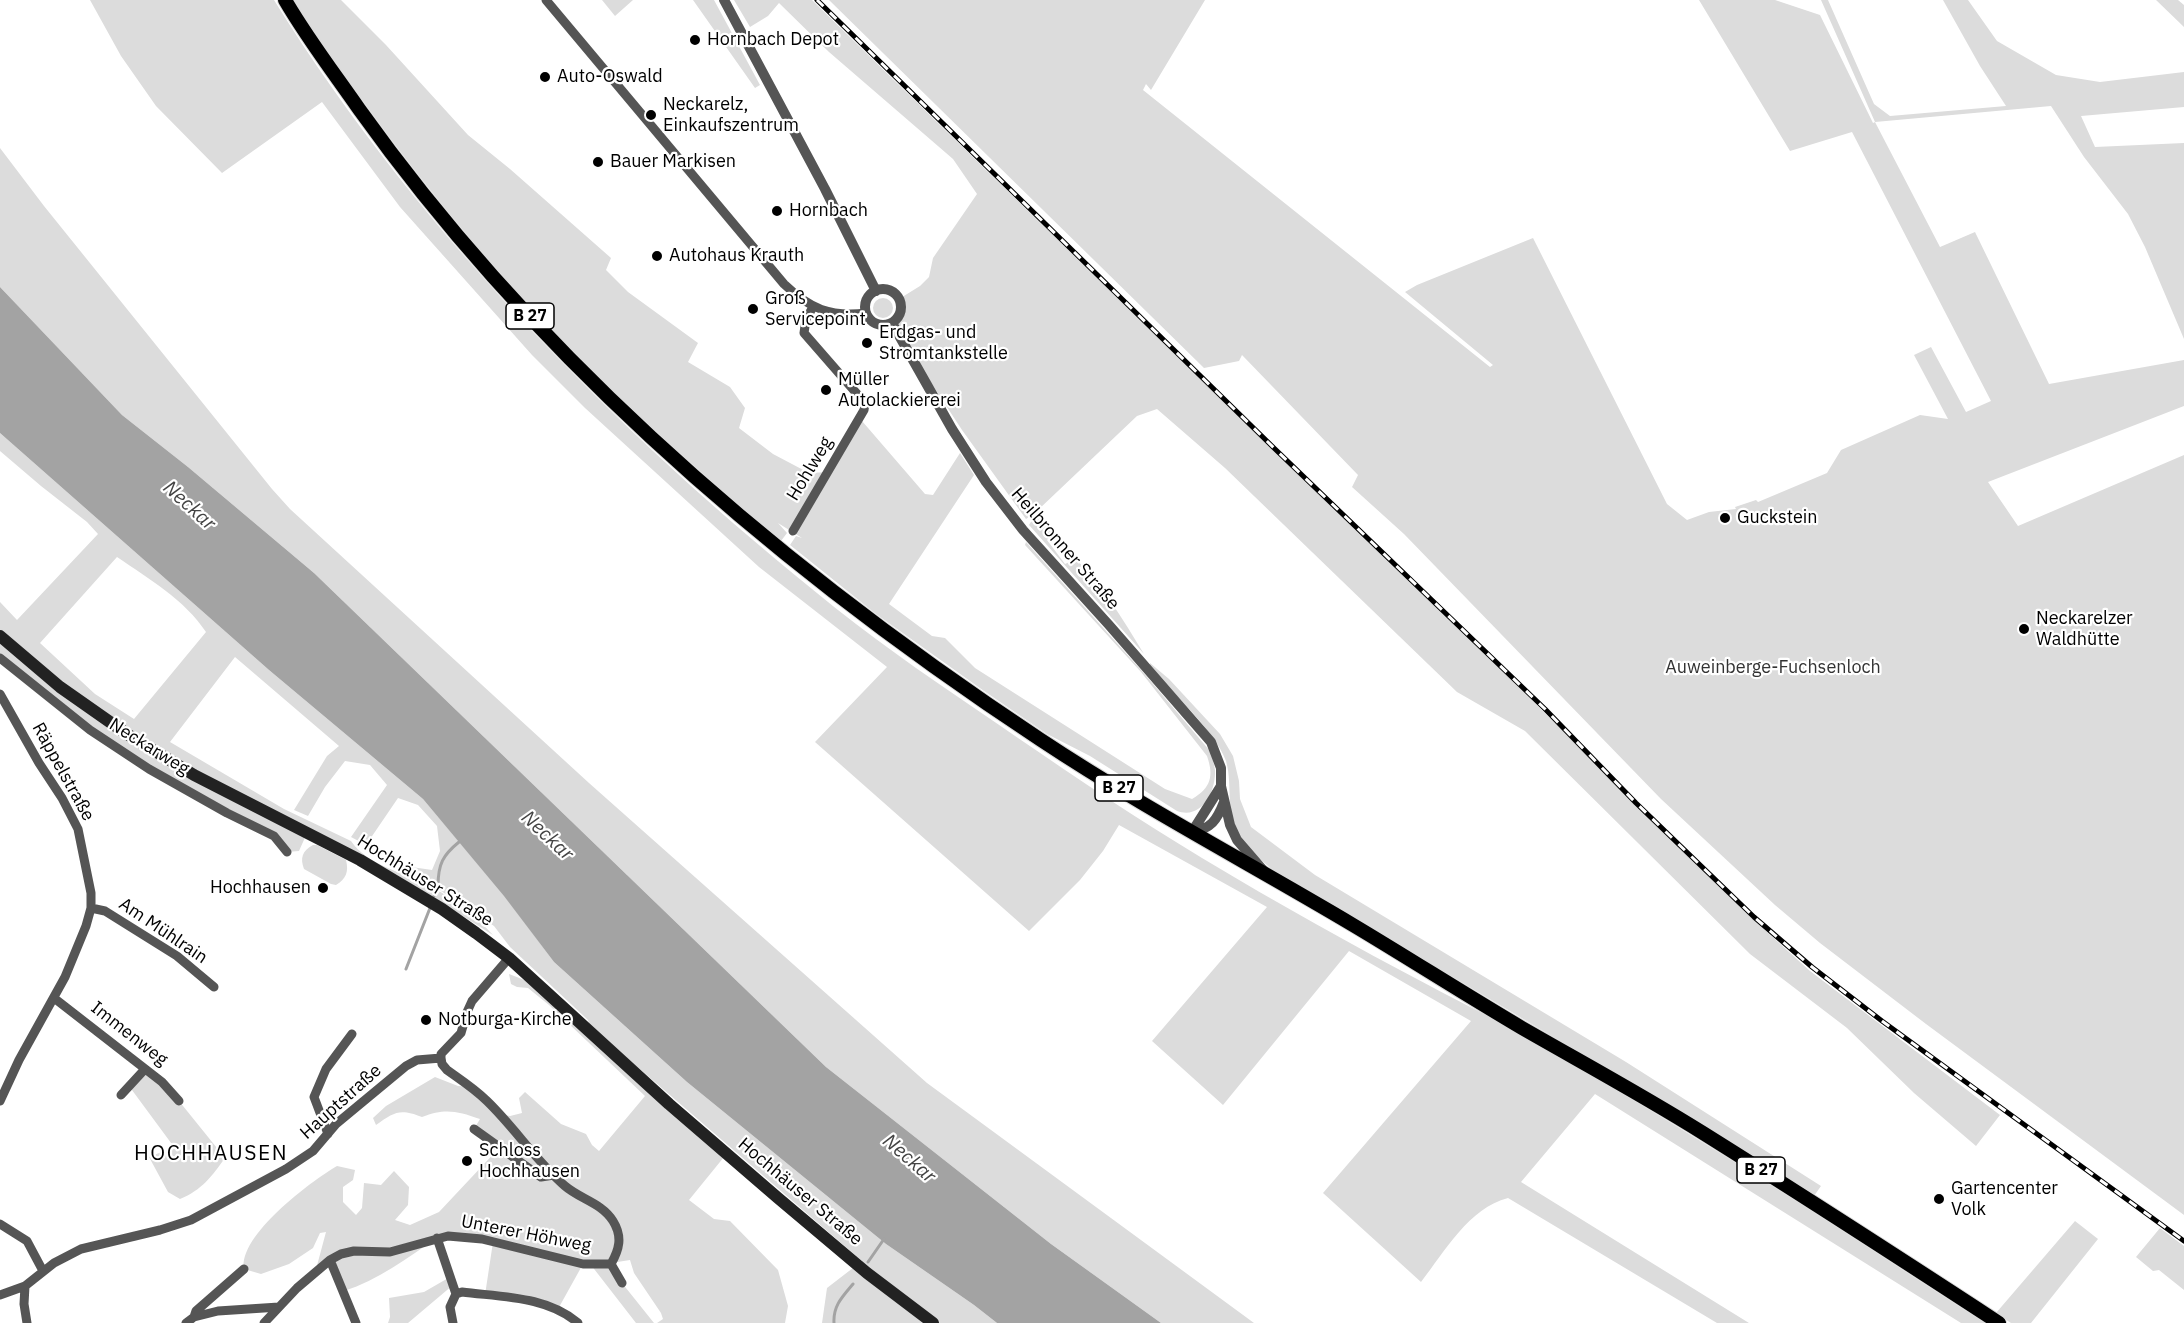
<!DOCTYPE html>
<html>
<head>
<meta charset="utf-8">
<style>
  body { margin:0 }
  canvas { display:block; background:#fff }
</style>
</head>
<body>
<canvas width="2184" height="1323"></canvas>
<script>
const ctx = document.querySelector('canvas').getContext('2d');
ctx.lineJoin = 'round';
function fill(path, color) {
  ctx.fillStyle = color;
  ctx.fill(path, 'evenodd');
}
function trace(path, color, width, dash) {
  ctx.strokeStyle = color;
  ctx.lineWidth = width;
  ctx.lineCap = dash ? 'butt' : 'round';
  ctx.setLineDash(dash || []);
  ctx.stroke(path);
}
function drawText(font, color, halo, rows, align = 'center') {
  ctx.font = font + ' "IBM Plex Sans",sans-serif';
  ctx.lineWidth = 4.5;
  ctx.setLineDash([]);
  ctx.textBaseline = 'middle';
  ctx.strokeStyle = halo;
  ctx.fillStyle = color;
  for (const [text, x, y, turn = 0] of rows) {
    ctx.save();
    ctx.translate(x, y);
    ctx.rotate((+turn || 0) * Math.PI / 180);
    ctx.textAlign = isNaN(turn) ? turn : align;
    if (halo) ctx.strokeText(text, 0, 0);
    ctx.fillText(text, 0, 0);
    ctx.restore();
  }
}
const green = new Path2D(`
  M 90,0 L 274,0 C 422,239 635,451 856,624 C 908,664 963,700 1018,738 C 1078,779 1139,820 1202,858 C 1277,903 1354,946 1432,987 C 1458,1001 1484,1013 1509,1028 C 1569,1063 1630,1097 1689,1134 C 1789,1195 1887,1260 1985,1323 L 1961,1323 L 1595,1094 L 1521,1182 L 1749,1323 L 1717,1323 L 1508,1198 C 1469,1208 1445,1251 1421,1282 L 1323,1193 L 1471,1021 L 1349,951 L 1223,1105 L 1152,1041 L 1267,907 L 1119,825 L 1103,851 L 1080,880 L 1029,931 L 815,742 L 887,667 L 759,567 L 585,408 L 532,355 L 400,207 L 322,102 L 222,173 L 156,106 L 121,56 Z
  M 293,0 L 341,0 L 386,45 L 468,135 L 510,169 L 611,258 L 606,270 L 628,292 L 698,343 L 688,362 L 730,387 L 745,408 L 739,428 L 773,454 L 809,473 L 829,472 L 862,421 L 925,494 L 933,495 L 960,453 L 974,475 L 889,604 L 932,636 L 945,638 L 975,668 L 1165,789 L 1192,799 C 1211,788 1214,776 1207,756 L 1141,672 L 1025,545 L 1026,542 L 1142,671 L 1210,751 C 1212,757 1214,763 1215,770 C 1216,791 1202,820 1177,811 L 1090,756 L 1047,734 L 984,691 L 876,614 L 790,545 L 796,536 L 802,538 L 778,523 L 787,533 L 781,541 L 769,532 C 710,480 650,428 594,373 C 511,290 434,200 365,104 C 340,70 313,37 293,0 Z
  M 602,0 L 633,0 L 615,16 Z
  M 693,0 L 714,0 L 760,85 L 755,88 Z
  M 734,0 L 812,0 L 1181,360 L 1444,613 L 1745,912 L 1810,971 L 2000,1115 L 1976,1146 L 1914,1093 L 1847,1028 L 1750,954 L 1525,731 L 1457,692 L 1225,468 L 1157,409 L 1137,416 L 1038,510 L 1055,532 L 1047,540 L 1065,564 L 1076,559 C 1105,590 1123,619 1144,654 L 1029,525 L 1037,512 L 1026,519 L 962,430 L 892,323 C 900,317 902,309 899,299 L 920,286 L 929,277 L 933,258 L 977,194 L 953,159 L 829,52 L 779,3 L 768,16 L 750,27 Z
  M 829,0 L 1205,0 L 1151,90 L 1146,84 L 1143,90 L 1490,367 L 1493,365 L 1405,292 L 1417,285 L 1533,238 L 1667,504 L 1687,520 L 1709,512 L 1736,509 L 1735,507 L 1756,500 L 1758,502 L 1827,473 L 1841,450 L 1920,415 L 1948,419 L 1914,355 L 1931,347 L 1966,412 L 1991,401 L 1852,132 L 1790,151 L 1699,0 L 1775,0 L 1820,15 L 1873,123 L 1875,122 L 1821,0 L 1828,0 L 1874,104 L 1890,116 L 2006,106 L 1980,66 L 1943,0 L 1968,0 L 1997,41 L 2056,75 L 2100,82 L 2184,72 L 2184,107 L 2081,116 L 2095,147 L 2184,143 L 2184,339 L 2145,247 L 2128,214 L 2084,157 L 2051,106 L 1875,122 L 1940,247 L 1975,232 L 2049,384 L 2184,360 L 2184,406 L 1988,482 L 2018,526 L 2184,455 L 2184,1215 L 1926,1024 L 1820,943 L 1775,905 L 1661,799 L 1404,534 L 1352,487 L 1358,475 L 1242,355 L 1239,361 L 1204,368 Z
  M 2156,0 L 2178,0 L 2184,5 L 2184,27 Z
  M 0,148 L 44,206 L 272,489 L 290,509 L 589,783 L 927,1083 L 1254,1323 L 1161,1323 L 1051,1244 L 826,1067 L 314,573 L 188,467 L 122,415 L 0,287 Z
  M873 308a10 10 0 1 1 20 0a10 10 0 1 1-20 0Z
  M 0,433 L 269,670 L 423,799 L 505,896 L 554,962 L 687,1082 L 886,1244 L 974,1305 L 997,1323 L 822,1323 L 827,1288 L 862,1261 L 590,1026 L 588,1020 L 510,947 L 494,926 L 438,889 L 398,865 L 432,870 L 440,851 L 437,826 L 418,805 L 398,798 L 366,845 L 351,837 L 387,785 L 370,765 L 345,761 L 325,787 L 308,816 L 294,810 L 327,756 L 339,746 L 235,657 L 170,742 L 284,809 L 351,841 C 367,865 402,872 427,884 C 449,896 476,916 493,935 L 397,875 L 360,860 L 307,833 L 299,851 L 287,852 L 274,836 L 149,769 L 0,658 L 0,602 L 17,620 L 98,534 L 87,522 L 41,486 L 0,451 ZM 117,557 C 149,579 185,600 206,632 L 134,719 L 95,694 L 40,643 Z
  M 1150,663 L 1169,679 L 1220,734 L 1233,756 L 1239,781 L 1240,799 L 1251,827 L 1315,875 L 1626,1062 L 1821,1186 L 1814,1196 L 1703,1126 L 1273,870 C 1250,851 1231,835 1230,802 C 1229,788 1230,775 1226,761 C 1215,731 1172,692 1150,667 Z
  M 313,845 L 317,845 L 346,860 C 349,872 346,879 336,885 L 331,884 L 304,869 C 300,858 302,851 313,845 Z
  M 509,974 L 527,981 L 724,1157 L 689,1200 L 714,1219 L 730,1221 L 778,1270 L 788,1306 L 785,1323 L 657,1323 L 663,1319 L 661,1313 L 634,1273 L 630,1260 L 611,1263 L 622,1283 L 654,1323 L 636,1323 L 591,1265 L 583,1264 L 558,1309 L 485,1295 L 493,1242 L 437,1238 C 407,1258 378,1280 344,1291 L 330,1260 L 315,1273 L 326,1232 L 320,1233 L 313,1248 L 289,1264 L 261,1274 L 244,1269 C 238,1236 311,1181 337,1166 L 355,1170 L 353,1180 L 343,1187 L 343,1202 L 356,1215 L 362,1208 L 364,1183 L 381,1185 L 394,1171 L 409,1187 L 408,1205 L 395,1220 L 410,1225 L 439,1212 L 500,1147 L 474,1129 L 480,1119 C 457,1111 445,1108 422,1117 C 400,1108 394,1112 376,1125 L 373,1118 L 386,1106 L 435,1077 L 458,1086 L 471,1087 L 498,1114 L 510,1116 L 522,1113 L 519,1098 L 525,1092 L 561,1124 L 586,1134 L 592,1145 L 599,1151 L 645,1096 L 549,1005 L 528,988 L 517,987 L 511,984 Z
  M 145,1069 L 179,1101 L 225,1158 C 212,1176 202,1190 180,1199 L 168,1192 L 149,1157 L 174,1147 L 129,1086 Z
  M 2075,1221 L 2098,1239 L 2031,1323 L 2011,1323 L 1996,1313 Z
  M 2160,1228 L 2184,1246 L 2184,1290 L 2159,1270 L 2153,1271 L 2136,1257 Z
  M 450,1277 L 453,1285 L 408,1323 L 388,1323 L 390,1317 L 389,1298 L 424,1292 Z`);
const water = new Path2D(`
  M 0,287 L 122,415 L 188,467 L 314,573 L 826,1067 L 1051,1244 L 1161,1323 L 997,1323 L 974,1305 L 886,1244 L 687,1082 L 554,962 L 504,896 L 423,799 L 269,670 L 0,433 Z`);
const stream = new Path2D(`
  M 438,886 C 438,864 443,855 459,842
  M 434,896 L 436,893
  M 406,969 L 430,908
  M 868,1262 L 884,1239
  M 834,1323 C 833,1306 842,1297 853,1284`);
const minor = new Path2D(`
  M 546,0 L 784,284 C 810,309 830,317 866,313
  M 793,531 L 864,410 L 865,403 L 804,333 L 806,319 L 813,307
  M 0,658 L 90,730 L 149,769 L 227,813 L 274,836 L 287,852
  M 0,694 L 39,763 L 62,798 L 78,829 L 91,893 L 91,908 L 86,926 L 65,977 L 19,1060 L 0,1101
  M 91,908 L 105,911 L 177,956 L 214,987
  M 54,998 L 162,1082 L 179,1101
  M 441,1058 L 442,1064 L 447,1070 C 461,1080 475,1089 487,1101 C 515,1128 536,1161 565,1186 C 580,1199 602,1203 613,1221 C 623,1237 619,1250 611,1264
  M 441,1058 L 441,1054 L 461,1033 L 467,1012 L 472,1001 L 509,958
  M 121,1095 L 145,1069
  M 474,1129 L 541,1177 L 554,1175
  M 328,1134 L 314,1097 L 326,1069 L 352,1034
  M 0,1224 L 27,1241 L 43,1271
  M 437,1238 L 456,1294 L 450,1307 L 453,1323
  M 330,1260 L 356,1323
  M 611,1264 L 622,1283
  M 456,1294 L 462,1292 C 501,1297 547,1296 578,1323
  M 0,1295 L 25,1286
  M 194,1317 L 218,1311 L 279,1307
  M 27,1323 L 24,1304 L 25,1286 L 54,1263 L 81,1249 L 160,1230 L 191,1220 L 286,1169 L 313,1151 L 336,1124 L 406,1066 L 417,1060 L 441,1058
  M 186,1323 L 194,1317 L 196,1311 L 244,1269
  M 264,1323 L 297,1288 L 330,1260 L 341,1254 L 354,1251 L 390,1252 L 448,1236 L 482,1239 L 583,1264 L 611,1264`);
const tertiary = new Path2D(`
  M 724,0 L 825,189 L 876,291
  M865 307a18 18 0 1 1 36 0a18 18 0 1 1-36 0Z
  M 892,323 L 952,429 L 986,482 L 1023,530 L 1109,625 L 1211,742 L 1221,768 L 1221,786 L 1230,825 L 1237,840 L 1263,870
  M 1192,832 L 1221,786
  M 1192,832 C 1211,829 1217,820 1224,802`);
const secondary = new Path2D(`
  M 0,636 L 60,687 L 127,734 L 194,775 L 360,860 L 442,909 L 476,933 L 509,958 L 669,1104 L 778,1198 L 867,1273 L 933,1323`);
const primary = new Path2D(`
  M 285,0 C 307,38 334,73 359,109 C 540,363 782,569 1041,740 C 1142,807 1249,863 1353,925 C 1410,959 1466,995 1522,1028 C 1583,1063 1644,1096 1703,1133 C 1802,1195 1901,1259 1999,1323`);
const rail = new Path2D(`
  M 817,0 L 1275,449 L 1545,709 L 1636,803 L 1754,917 L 1812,967 L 1882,1021 L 2184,1241`);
const markers = [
  [695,40,6,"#000"],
  [545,77,6,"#000"],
  [651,115,6,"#000"],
  [598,162,6,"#000"],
  [777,211,6,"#000"],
  [657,256,6,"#000"],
  [753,309,6,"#000"],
  [867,343,6,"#000"],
  [826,390,6,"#000"],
  [1725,518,6,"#000"],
  [2024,629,6,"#000"],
  [323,888,6,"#000"],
  [426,1020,6,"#000"],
  [467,1161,6,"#000"],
  [1939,1199,6,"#000"]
];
const shields = [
  [530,316,48],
  [1119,788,48],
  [1761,1170,48]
];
const shieldNames = [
  ["B 27",530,316],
  ["B 27",1119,788],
  ["B 27",1761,1170]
];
const poiNames = [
  ["Hornbach Depot",707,40],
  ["Auto-Oswald",557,77],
  ["Neckarelz,",663,105],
  ["Einkaufszentrum",663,126],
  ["Bauer Markisen",610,162],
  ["Hornbach",789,211],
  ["Autohaus Krauth",669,256],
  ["Groß",765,299],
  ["Servicepoint",765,320],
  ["Erdgas- und",879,333],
  ["Stromtankstelle",879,354],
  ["Müller",838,380],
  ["Autolackiererei",838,401],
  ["Guckstein",1737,518],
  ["Neckarelzer",2036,619],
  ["Waldhütte",2036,640],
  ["Hochhausen",311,888,"right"],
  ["Notburga-Kirche",438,1020],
  ["Schloss",479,1151],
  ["Hochhausen",479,1172],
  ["Gartencenter",1951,1189],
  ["Volk",1951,1210]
];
const streetNames = [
  ["Hohlweg",810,469,-59],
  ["Heilbronner Straße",1065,549,49],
  ["Neckarweg",149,747,32],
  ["Räppelstraße",63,772,61],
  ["Hochhäuser Straße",425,881,32],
  ["Am Mühlrain",163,931,34],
  ["Immenweg",129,1034,38],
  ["Hauptstraße",341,1102,-42],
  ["Hochhäuser Straße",800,1192,40],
  ["Unterer Höhweg",526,1234,11]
];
const parkNames = [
  ["Auweinberge-Fuchsenloch",1773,668]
];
const waterNames = [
  ["Neckar",189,506,42],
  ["Neckar",547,836,43],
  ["Neckar",909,1159,41]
];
const quarterNames = [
  ["HOCHHAUSEN",211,1154]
];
fill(green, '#dcdcdc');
fill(water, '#a3a3a3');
trace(stream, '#a3a3a3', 3);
trace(primary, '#dbdbdb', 16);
trace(minor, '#555', 9);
trace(tertiary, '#555', 10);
trace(secondary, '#222', 12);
trace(primary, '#000', 14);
trace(rail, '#000', 5);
trace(rail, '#fff', 3, [9]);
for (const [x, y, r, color] of markers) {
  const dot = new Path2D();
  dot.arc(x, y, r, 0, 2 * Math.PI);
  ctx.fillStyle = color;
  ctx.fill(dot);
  trace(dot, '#fff', 2);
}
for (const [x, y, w] of shields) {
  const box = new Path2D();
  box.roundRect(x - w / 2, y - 13, w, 26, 4.5);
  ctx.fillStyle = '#fff';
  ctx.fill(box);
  trace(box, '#000', 1.5);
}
drawText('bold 16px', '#000', null, shieldNames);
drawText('18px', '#000', '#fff', poiNames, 'left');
drawText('18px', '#000', '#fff', streetNames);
drawText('18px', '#333', '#fff', parkNames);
drawText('italic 20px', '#444', '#fff', waterNames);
ctx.letterSpacing = '1.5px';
drawText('21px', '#000', '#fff', quarterNames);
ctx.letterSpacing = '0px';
</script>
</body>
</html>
